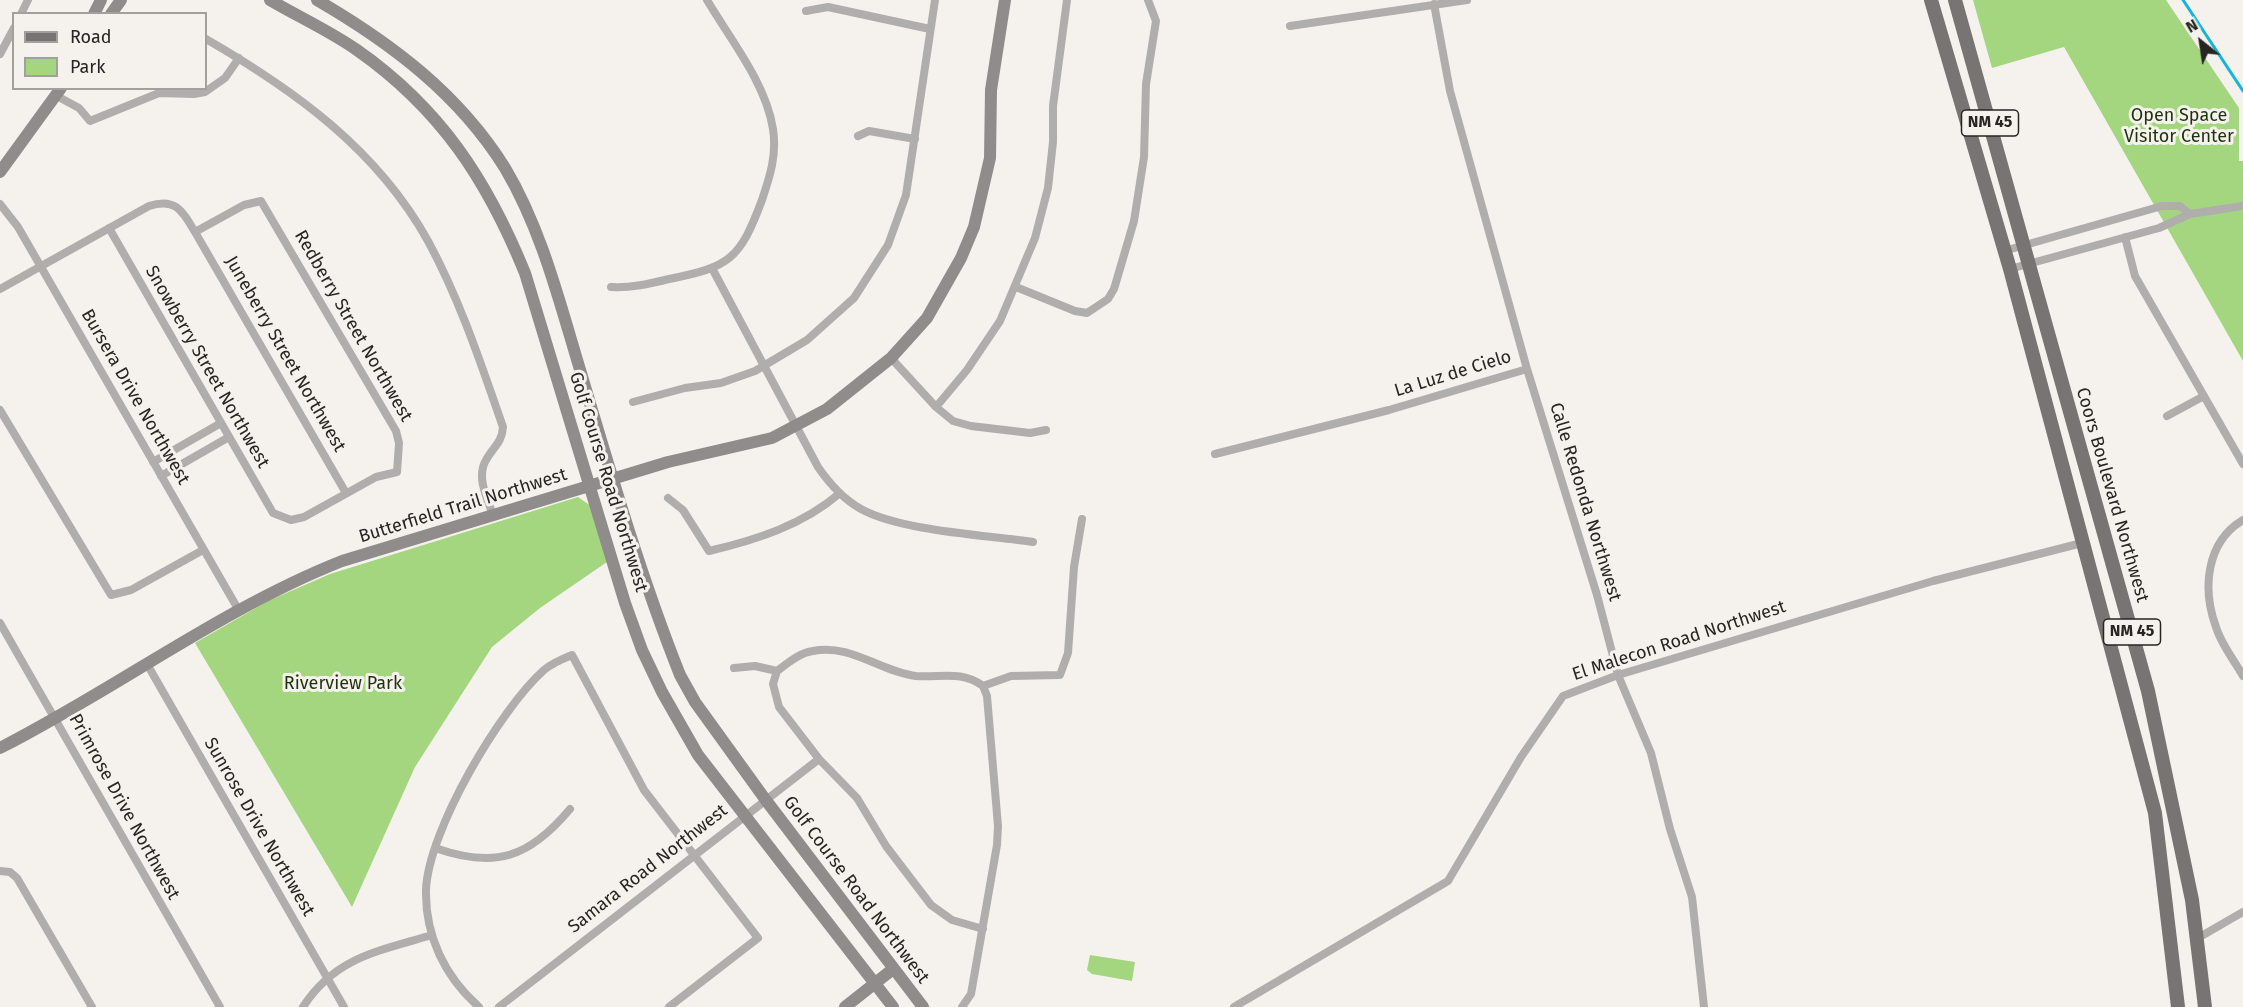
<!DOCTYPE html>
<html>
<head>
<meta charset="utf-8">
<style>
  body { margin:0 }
  #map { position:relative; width:2243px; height:1007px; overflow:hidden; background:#f5f2ed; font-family:"Fira Sans",sans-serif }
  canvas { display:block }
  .legend { position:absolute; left:12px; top:12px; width:195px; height:78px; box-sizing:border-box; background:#f5f2ed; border:2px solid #a2a09c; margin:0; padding:8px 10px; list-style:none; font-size:18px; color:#262523 }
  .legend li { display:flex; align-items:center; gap:12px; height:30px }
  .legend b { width:30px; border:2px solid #a2a09c }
  .north { position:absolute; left:2171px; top:12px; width:60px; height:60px; -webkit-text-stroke:4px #f5f2ed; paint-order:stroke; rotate:330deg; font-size:16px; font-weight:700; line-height:24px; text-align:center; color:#262523 }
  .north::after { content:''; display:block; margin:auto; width:21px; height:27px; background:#262523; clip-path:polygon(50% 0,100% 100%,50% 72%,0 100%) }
</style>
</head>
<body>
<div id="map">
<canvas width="2243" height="1007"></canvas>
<ul class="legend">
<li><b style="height:8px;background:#797474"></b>Road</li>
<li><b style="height:16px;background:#a4d680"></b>Park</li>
</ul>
<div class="north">N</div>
</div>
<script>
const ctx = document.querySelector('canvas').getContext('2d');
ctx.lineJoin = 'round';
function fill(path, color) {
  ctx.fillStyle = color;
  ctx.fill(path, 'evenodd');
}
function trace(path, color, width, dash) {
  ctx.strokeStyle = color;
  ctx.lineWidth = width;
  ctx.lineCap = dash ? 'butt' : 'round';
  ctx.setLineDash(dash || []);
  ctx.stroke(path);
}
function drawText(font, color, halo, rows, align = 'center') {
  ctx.font = font + ' "Fira Sans",sans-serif';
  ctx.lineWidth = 6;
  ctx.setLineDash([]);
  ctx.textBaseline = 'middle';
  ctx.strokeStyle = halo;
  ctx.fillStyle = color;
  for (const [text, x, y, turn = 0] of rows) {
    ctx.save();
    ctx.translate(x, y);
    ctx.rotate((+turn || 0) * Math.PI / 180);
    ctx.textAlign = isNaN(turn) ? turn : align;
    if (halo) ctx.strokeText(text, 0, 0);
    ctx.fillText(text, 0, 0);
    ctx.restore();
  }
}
const green = new Path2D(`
  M 1973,0 L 2166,0 L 2239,108 L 2239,161 L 2243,161 L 2243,361 L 2064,47 L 1992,68 Z
  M 578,497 L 591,506 L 607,562 L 540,608 L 492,647 L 415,767 L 352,907 L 195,643 L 268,601 L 330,574 Z
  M 1090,955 L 1135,962 L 1132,981 L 1092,974 L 1087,970 Z`);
const stream = new Path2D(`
  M 2183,0 L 2243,91`);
const street = new Path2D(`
  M 1434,4 L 1450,91 L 1527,369 L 1597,595 L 1618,675 L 1651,753 L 1670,829 L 1692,897 L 1704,1007
  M 806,11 L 828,7 L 930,29
  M 21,14 L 28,0
  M 1290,26 L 1467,0
  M 206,39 C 294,90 377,149 428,241 C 460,300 481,364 503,427 C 502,443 493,447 486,460 C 476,477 487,498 493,515
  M 0,54 L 14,28
  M 55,95 L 79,108 L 90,121 L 159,93 L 194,94 L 205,92 L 225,78 L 239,58
  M 858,136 L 869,131 L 915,139
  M 0,204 L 18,227 L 238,609
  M 109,228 L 273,513 L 291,520 L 304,517 L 376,477 L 397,472 L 399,443 L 396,431 L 261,201 L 244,205 L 195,232
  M 2125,237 L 2135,276 L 2243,464
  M 2004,251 L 2162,206 L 2180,206 L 2190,214
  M 2010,269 L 2159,228 L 2190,214 L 2243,206
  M 713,270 L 818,467 C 829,483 843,499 861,509 C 901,531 985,535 1033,542
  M 611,287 C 631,288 649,284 669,279 C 730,267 740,259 762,200 C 770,176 777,155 773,129 C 766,83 730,39 707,0
  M 1016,287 L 1075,311 L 1087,313 L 1108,299 L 1114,289 L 1134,221 L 1144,157 L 1146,84 L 1156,21 L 1148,0
  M 0,289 L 149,206 C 176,197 183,212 195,232 L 346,493
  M 891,358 L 936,407 L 953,421 L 971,426 L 1030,433 L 1046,430
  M 633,402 L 685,388 L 721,383 L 755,371 L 807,340 L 854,298 L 888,245 L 906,195 L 935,0
  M 936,407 L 967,370 L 1000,321 L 1035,238 L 1048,188 L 1053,142 L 1053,106 L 1067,0
  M 0,410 L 111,595 L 131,590 L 203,550
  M 2167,416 L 2204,396
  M 1215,454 L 1389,410 L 1527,369
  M 153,462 L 221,423
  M 161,476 L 229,437
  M 668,498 L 683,510 L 709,551 C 756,540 803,525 840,493
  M 2243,520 C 2206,542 2202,589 2216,627 C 2221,644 2234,660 2243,676
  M 0,623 L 220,1007
  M 147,664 L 344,1007
  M 734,668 L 755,666 L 777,671 C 788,663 799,653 813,651 C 850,643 881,672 916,676 C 941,678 961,670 983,686 L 1011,676 L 1060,675 L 1068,653 L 1074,567 L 1082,519
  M 777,671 L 773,684 L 779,707 L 819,759 L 857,798 L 886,846 L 931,905 L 952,920 L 983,929
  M 435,848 C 495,869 529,858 570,809
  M 0,871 L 10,872 L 17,878 L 92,1007
  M 2198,938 L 2243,912
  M 303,1007 C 335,957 379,951 432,935
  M 479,1007 C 445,977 425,936 426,890 C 428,831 500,709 544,670 C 552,663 562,659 572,655 L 644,790 L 758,938 L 669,1007
  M 499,1007 L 819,759
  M 962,1007 L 971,994 L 997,845 L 998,826 L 987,696 L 983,686
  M 1234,1007 L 1448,881 L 1521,757 L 1563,696 L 1618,675 L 1933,581 L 2082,543`);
const secondary = new Path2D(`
  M 270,0 C 299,17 330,31 357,50 C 441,109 487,180 525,273 L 625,603 L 642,650 L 662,692 L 698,755 L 893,1007
  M 317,0 C 391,43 459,94 505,168 C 542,230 560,304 581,373 C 611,474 641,577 680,675 L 695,702 L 765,799 L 923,1007
  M 94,14 L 101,0
  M 111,14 L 121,0
  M 0,172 L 61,88
  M 0,748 C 116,689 221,609 342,561 L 668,462 L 772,438 L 827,409 L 891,358 L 927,318 L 961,258 L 974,227 L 990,158 L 991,90 L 1005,0
  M 845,1007 L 893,969`);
const primary = new Path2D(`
  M 1931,0 L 2010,269 L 2155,813 L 2178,1007
  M 1955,0 L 2148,691 L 2192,900 L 2205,1007`);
const shields = [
  [1990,123,57],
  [2132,632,57]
];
const shieldNames = [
  ["NM 45",1990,123],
  ["NM 45",2132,632]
];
const parkNames = [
  ["Open Space",2179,116],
  ["Visitor Center",2179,137],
  ["Riverview Park",343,684]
];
const streetNames = [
  ["Redberry Street Northwest",353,326,60],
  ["Juneberry Street Northwest",285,354,60],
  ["Snowberry Street Northwest",207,367,60],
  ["La Luz de Cielo",1453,374,-17],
  ["Bursera Drive Northwest",135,397,60],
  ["Golf Course Road Northwest",608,482,73],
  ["Coors Boulevard Northwest",2112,495,74],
  ["Calle Redonda Northwest",1585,502,73],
  ["Butterfield Trail Northwest",463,506,-17],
  ["El Malecon Road Northwest",1679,641,-18],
  ["Primrose Drive Northwest",124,807,61],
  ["Sunrose Drive Northwest",259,827,60],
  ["Samara Road Northwest",648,869,-38],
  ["Golf Course Road Northwest",856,890,53]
];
fill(green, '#a4d680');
trace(stream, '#13b6d8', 3);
trace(street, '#b0adad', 8);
trace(secondary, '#908c8c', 12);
trace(primary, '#797474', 14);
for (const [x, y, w] of shields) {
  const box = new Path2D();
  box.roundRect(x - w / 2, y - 13, w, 26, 4.5);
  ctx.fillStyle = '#f5f2ed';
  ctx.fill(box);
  trace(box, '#262523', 1.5);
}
drawText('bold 16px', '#262523', null, shieldNames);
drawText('18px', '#1f320f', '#f5f2ed', parkNames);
drawText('18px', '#262523', '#f5f2ed', streetNames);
</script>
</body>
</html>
